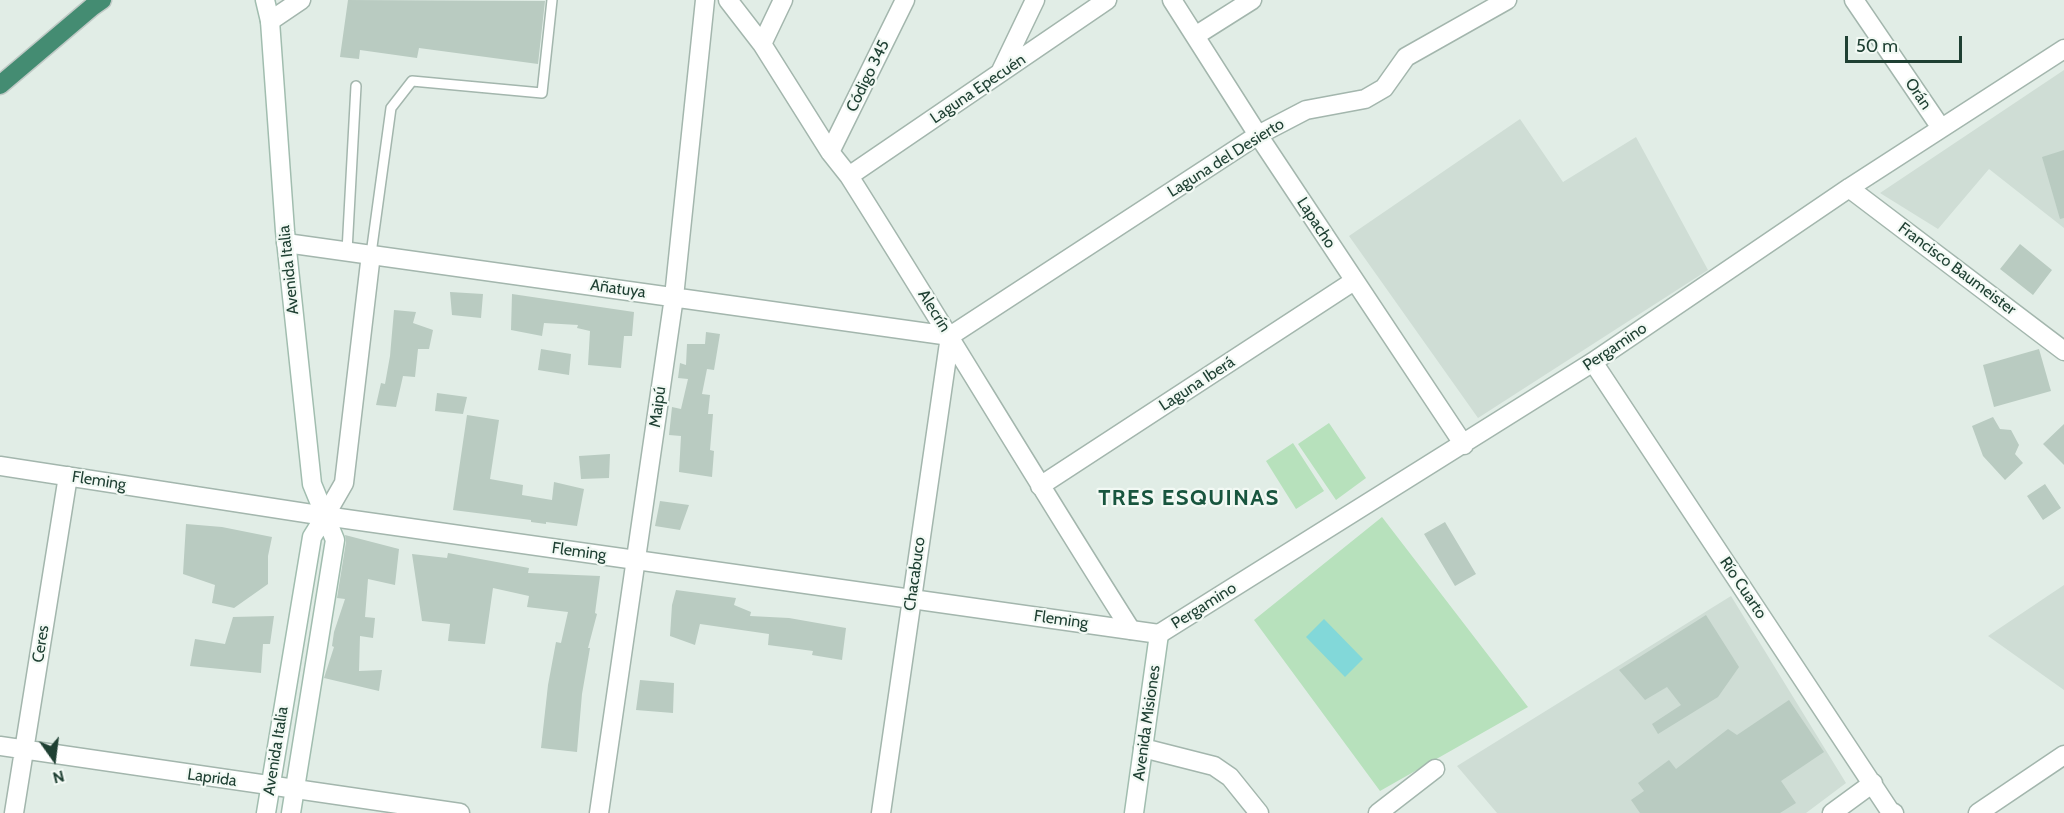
<!DOCTYPE html>
<html>
<head>
<meta charset="utf-8">
<style>
  body { margin:0 }
  #map { position:relative; width:2064px; height:813px; overflow:hidden; background:#e1ede6; font-family:Cabin,sans-serif }
  canvas { display:block }
  .north { position:absolute; left:24px; top:729px; width:60px; height:60px; -webkit-text-stroke:4px #f2f9f4; paint-order:stroke; rotate:166deg; font-size:16px; font-weight:700; line-height:24px; text-align:center; color:#1f4033 }
  .north::after { content:''; display:block; margin:auto; width:21px; height:27px; background:#1f4033; clip-path:polygon(50% 0,100% 100%,50% 72%,0 100%) }
  .scale { position:absolute; left:1845px; top:36px; width:117px; height:27px; box-sizing:border-box; border:3px solid #1f4033; border-top:0; padding-left:8px; font-size:18px; line-height:21px; white-space:nowrap; color:#1f4033; -webkit-text-stroke:4px #f2f9f4; paint-order:stroke }
</style>
</head>
<body>
<div id="map">
<canvas width="2064" height="813"></canvas>
<div class="north">N</div>
<div class="scale">50 m</div>
</div>
<script>
const ctx = document.querySelector('canvas').getContext('2d');
ctx.lineJoin = 'round';
function fill(path, color) {
  ctx.fillStyle = color;
  ctx.fill(path, 'evenodd');
}
function trace(path, color, width, dash) {
  ctx.strokeStyle = color;
  ctx.lineWidth = width;
  ctx.lineCap = dash ? 'butt' : 'round';
  ctx.setLineDash(dash || []);
  ctx.stroke(path);
}
function drawText(font, color, halo, rows, align = 'center') {
  ctx.font = font + ' Cabin,sans-serif';
  ctx.lineWidth = 4.5;
  ctx.setLineDash([]);
  ctx.textBaseline = 'middle';
  ctx.strokeStyle = halo;
  ctx.fillStyle = color;
  for (const [text, x, y, turn = 0] of rows) {
    ctx.save();
    ctx.translate(x, y);
    ctx.rotate((+turn || 0) * Math.PI / 180);
    ctx.textAlign = isNaN(turn) ? turn : align;
    if (halo) ctx.strokeText(text, 0, 0);
    ctx.fillText(text, 0, 0);
    ctx.restore();
  }
}
const built = new Path2D(`
  M 2064,70 L 2064,228 L 1989,169 L 1938,229 L 1880,193 Z
  M 1520,119 L 1563,182 L 1636,137 L 1708,270 L 1478,418 L 1349,236 Z
  M 2064,585 L 2064,690 L 1988,636 Z
  M 1731,596 L 1846,783 L 1806,813 L 1497,813 L 1457,766 Z`);
const green = new Path2D(`
  M 1329,423 L 1366,478 L 1336,500 L 1298,444 Z
  M 1293,443 L 1324,491 L 1296,509 L 1266,461 Z
  M 1382,517 L 1528,707 L 1380,791 L 1254,620 Z`);
const water = new Path2D(`
  M 1324,619 L 1363,659 L 1345,677 L 1306,637 Z`);
const building = new Path2D(`
  M 348,0 L 545,1 L 538,64 L 419,48 L 417,58 L 360,50 L 359,59 L 340,57 Z
  M 2064,150 L 2064,218 L 2060,219 L 2042,157 Z
  M 2020,244 L 2052,270 L 2033,295 L 2000,269 Z
  M 450,292 L 483,294 L 481,318 L 452,315 Z
  M 512,294 L 634,312 L 632,336 L 624,336 L 621,368 L 588,365 L 590,331 L 577,328 L 578,325 L 544,323 L 542,336 L 511,330 Z
  M 394,310 L 416,312 L 413,323 L 433,330 L 429,349 L 418,349 L 415,377 L 403,376 L 396,407 L 376,405 L 381,383 L 385,384 L 390,356 Z
  M 706,332 L 720,334 L 714,370 L 707,369 L 702,394 L 710,395 L 708,414 L 713,414 L 710,450 L 714,451 L 712,477 L 679,472 L 681,436 L 669,435 L 672,407 L 681,409 L 688,379 L 678,378 L 680,363 L 686,365 L 687,344 L 705,344 Z
  M 541,349 L 571,354 L 569,375 L 538,370 Z
  M 2039,349 L 2051,391 L 1994,407 L 1983,365 Z
  M 437,393 L 467,397 L 463,414 L 435,411 Z
  M 467,415 L 499,420 L 490,479 L 523,485 L 522,495 L 552,500 L 554,482 L 584,489 L 577,526 L 546,522 L 546,524 L 531,522 L 531,520 L 453,510 Z
  M 1993,417 L 2000,429 L 2011,430 L 2019,445 L 2015,454 L 2023,463 L 2005,480 L 1983,456 L 1972,426 Z
  M 2064,424 L 2064,465 L 2043,444 Z
  M 610,454 L 609,478 L 581,479 L 579,456 Z
  M 2045,484 L 2061,508 L 2043,520 L 2027,496 Z
  M 660,501 L 689,505 L 680,530 L 655,526 Z
  M 1445,522 L 1476,574 L 1455,586 L 1424,534 Z
  M 186,524 L 222,527 L 272,537 L 268,556 L 268,584 L 234,608 L 212,603 L 215,585 L 183,574 Z
  M 345,535 L 399,549 L 395,585 L 368,579 L 365,617 L 375,618 L 373,638 L 360,636 L 359,671 L 382,670 L 379,691 L 324,678 L 334,647 L 332,646 L 334,632 L 345,599 L 337,598 L 346,542 Z
  M 448,553 L 529,568 L 528,573 L 600,576 L 595,613 L 597,614 L 588,648 L 590,648 L 582,694 L 577,752 L 541,748 L 548,685 L 556,642 L 561,643 L 568,612 L 527,607 L 529,596 L 493,588 L 485,644 L 448,641 L 450,624 L 422,621 L 412,554 L 447,558 Z
  M 676,590 L 736,598 L 734,605 L 751,612 L 750,616 L 789,618 L 846,628 L 842,660 L 812,655 L 813,651 L 768,645 L 769,634 L 700,624 L 695,645 L 670,636 L 672,605 Z
  M 1706,615 L 1739,667 L 1718,697 L 1658,734 L 1652,724 L 1681,705 L 1667,687 L 1645,700 L 1619,670 Z
  M 274,616 L 270,644 L 263,644 L 261,673 L 190,666 L 195,639 L 225,644 L 233,617 Z
  M 640,680 L 674,683 L 673,713 L 636,710 Z
  M 1789,700 L 1824,752 L 1781,781 L 1796,803 L 1780,813 L 1640,813 L 1631,800 L 1644,791 L 1638,783 L 1669,760 L 1676,769 L 1728,729 L 1737,735 Z`);
const service = new Path2D(`
  M 347,251 L 356,86
  M 371,254 L 391,108 L 412,81 L 542,93 L 552,0`);
const minor = new Path2D(`
  M 728,0 L 762,44 L 830,152 L 849,176 C 944,326 1035,479 1131,630
  M 1172,0 L 1258,135 L 1464,445
  M 1854,0 L 1941,128
  M 270,21 L 301,0
  M 1195,36 L 1252,0
  M 762,44 L 783,0
  M 1000,73 L 1035,0
  M 830,152 L 905,0
  M 849,176 L 1107,0
  M 1849,188 L 2064,351
  M 286,243 L 950,336
  M 950,336 L 1258,135 L 1306,110 L 1365,99 L 1384,88 L 1406,57 L 1507,0
  M 1593,362 L 1890,811 L 1894,813
  M 0,466 L 325,516 L 344,483 L 371,254
  M 1040,486 L 1354,281
  M 1159,634 L 1593,362 L 1849,188 L 2064,49
  M 0,746 L 460,813
  M 1143,748 L 1214,766 L 1230,777 L 1259,813
  M 14,813 L 68,476
  M 599,813 L 674,297 L 705,0
  M 881,813 L 950,336
  M 1378,813 L 1435,769
  M 1832,813 L 1873,783
  M 1978,813 L 2064,755`);
const tertiary = new Path2D(`
  M 325,516 L 1159,634`);
const secondary = new Path2D(`
  M 265,0 L 270,21 L 285,231 L 312,484 L 335,540 L 291,813
  M 266,813 L 312,537 L 325,516
  M 1134,813 L 1159,634`);
const trunk = new Path2D(`
  M 0,85 L 92,7 L 102,0`);
const streetNames = [
  ["Código 345",868,76,-64],
  ["Laguna Epecuén",978,89,-34],
  ["Orán",1918,94,56],
  ["Laguna del Desierto",1226,158,-32],
  ["Lapacho",1316,223,57],
  ["Francisco Baumeister",1957,269,37],
  ["Avenida Italia",289,270,-96],
  ["Añatuya",618,289,8],
  ["Alecrín",934,311,58],
  ["Pergamino",1615,347,-34],
  ["Laguna Iberá",1197,384,-33],
  ["Maipú",658,407,-82],
  ["Fleming",99,481,9],
  ["Fleming",579,552,8],
  ["Chacabuco",915,574,-82],
  ["Río Cuarto",1743,588,56],
  ["Pergamino",1204,606,-32],
  ["Fleming",1061,620,8],
  ["Ceres",41,644,-81],
  ["Avenida Misiones",1147,723,-82],
  ["Avenida Italia",276,751,-81],
  ["Laprida",212,778,8]
];
const districtNames = [
  ["TRES ESQUINAS",1189,499]
];
fill(built, '#cfddd5');
fill(green, '#b7e1bc');
fill(water, '#82d8d9');
fill(building, '#b9cbc1');
trace(service, '#a3b6ad', 12);
trace(minor, '#a3b6ad', 21);
trace(tertiary, '#a3b6ad', 21);
trace(secondary, '#a1bdaf', 21);
trace(trunk, '#c0cac6', 21);
trace(service, '#fff', 9);
trace(minor, '#fff', 18);
trace(tertiary, '#fff', 18);
trace(secondary, '#fff', 18);
trace(trunk, '#448c72', 18);
drawText('16px', '#1f4033', '#f2f9f4', streetNames);
ctx.letterSpacing = '1.5px';
drawText('bold 22px', '#18553e', '#f2f9f4', districtNames);
ctx.letterSpacing = '0px';
</script>
</body>
</html>
